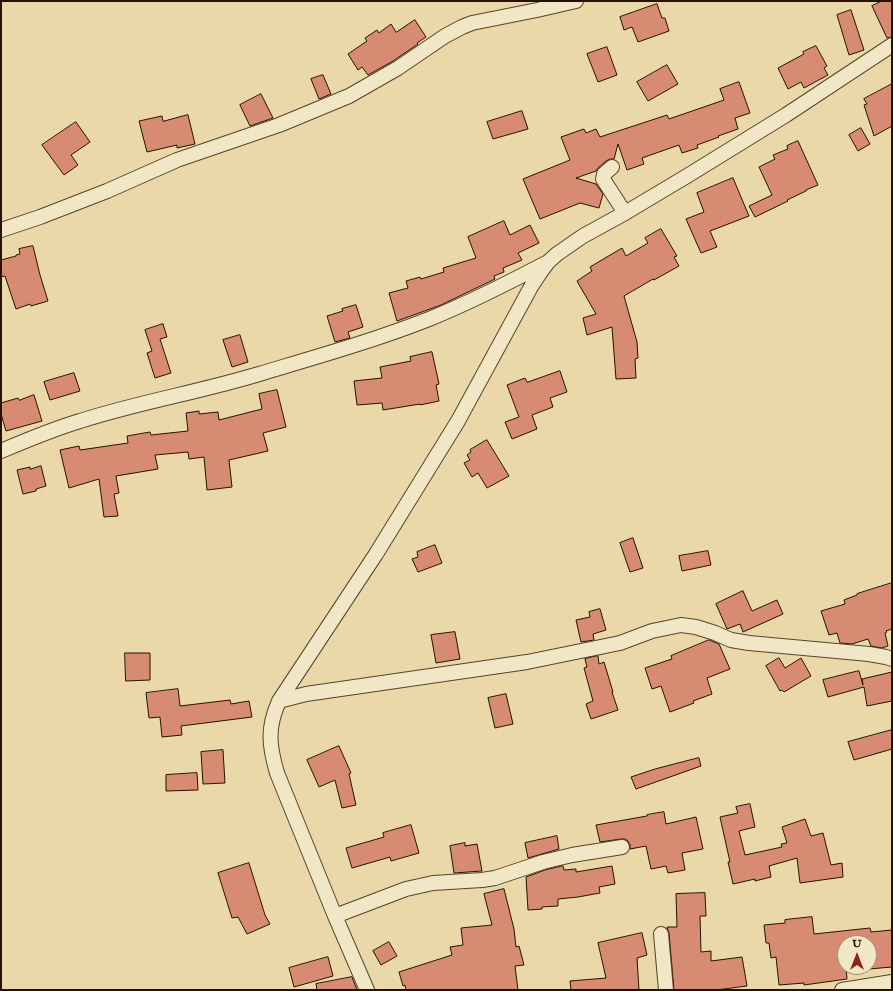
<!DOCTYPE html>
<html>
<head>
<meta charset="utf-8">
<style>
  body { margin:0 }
  #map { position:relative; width:893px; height:991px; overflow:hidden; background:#ead8a8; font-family:"IM FELL English",serif }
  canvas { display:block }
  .frame { position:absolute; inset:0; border:2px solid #251200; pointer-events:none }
  .north { position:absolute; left:837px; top:935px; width:40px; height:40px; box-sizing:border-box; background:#f1e6c6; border:1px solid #9f9177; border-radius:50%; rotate:0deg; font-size:11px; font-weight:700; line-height:16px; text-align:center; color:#251200 }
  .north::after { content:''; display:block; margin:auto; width:14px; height:18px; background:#8f2418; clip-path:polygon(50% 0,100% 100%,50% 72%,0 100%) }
</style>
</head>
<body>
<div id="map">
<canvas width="893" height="991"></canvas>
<div class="frame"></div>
<div class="north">U</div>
</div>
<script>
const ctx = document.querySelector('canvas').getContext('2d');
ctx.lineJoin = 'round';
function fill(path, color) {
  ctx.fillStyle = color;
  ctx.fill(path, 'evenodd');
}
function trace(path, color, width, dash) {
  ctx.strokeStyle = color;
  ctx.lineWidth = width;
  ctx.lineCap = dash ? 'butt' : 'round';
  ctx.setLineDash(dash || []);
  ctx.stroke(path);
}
const building = new Path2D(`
  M 882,1 L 892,1 L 892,37 L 887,38 L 872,6 Z
  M 657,4 L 662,18 L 665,18 L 669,31 L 638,42 L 632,27 L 624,30 L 620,17 Z
  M 851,10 L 864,50 L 849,55 L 837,15 Z
  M 415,20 L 426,37 L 417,43 L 418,44 L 393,61 L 368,75 L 362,67 L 358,70 L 348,54 L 367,41 L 365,38 L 377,30 L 379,33 L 391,24 L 396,32 Z
  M 816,46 L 827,66 L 824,68 L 828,75 L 804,88 L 801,82 L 788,89 L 778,68 L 804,54 L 803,52 Z
  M 607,47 L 617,75 L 598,82 L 587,54 Z
  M 667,65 L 678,84 L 648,101 L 637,82 Z
  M 323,75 L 331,94 L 319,99 L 311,79 Z
  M 739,82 L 750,113 L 735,118 L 738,129 L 718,136 L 719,137 L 697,145 L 698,148 L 682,153 L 679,145 L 642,158 L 644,164 L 627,170 L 618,144 L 614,159 L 610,159 L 606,161 L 598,168 L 596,171 L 576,178 L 596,184 L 603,194 L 599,208 L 580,203 L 540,219 L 523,179 L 570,160 L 561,137 L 584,129 L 586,133 L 596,129 L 600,137 L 667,115 L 669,119 L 724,100 L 720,89 Z
  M 892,84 L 892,126 L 874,136 L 864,105 L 867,104 L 864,99 Z
  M 261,94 L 273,118 L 250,126 L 240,105 Z
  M 522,111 L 528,129 L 493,139 L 487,122 Z
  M 188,115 L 195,144 L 177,148 L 177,145 L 147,152 L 139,121 L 162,116 L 163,121 Z
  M 76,122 L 90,142 L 71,155 L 78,165 L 64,175 L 42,145 Z
  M 861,128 L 870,144 L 858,151 L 849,135 Z
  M 798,141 L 818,185 L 806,190 L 806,191 L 787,200 L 788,201 L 755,217 L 749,206 L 772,195 L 759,167 L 775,159 L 773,155 L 788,149 L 787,146 Z
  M 733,178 L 749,216 L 710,231 L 717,247 L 701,253 L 686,219 L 704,212 L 697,193 Z
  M 504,221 L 510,235 L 530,225 L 539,243 L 518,253 L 522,260 L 503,268 L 504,272 L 494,276 L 495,279 L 441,305 L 397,321 L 389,293 L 408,288 L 406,281 L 420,277 L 421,279 L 444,272 L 443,268 L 476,258 L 468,237 Z
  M 661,229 L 677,256 L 674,257 L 679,266 L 654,280 L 653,279 L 624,296 L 637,342 L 638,358 L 635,359 L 636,378 L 616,379 L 612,327 L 587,335 L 583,318 L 596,314 L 577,281 L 592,271 L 590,267 L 622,248 L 626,256 L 648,243 L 645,238 Z
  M 33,246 L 40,275 L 48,301 L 31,306 L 30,304 L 16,309 L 5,276 L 1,277 L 1,260 L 16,256 L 16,255 L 20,254 L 19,249 Z
  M 356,305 L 363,327 L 348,332 L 350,338 L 335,342 L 327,316 L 343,311 L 342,309 Z
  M 163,324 L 167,337 L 160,339 L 171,373 L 155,378 L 147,353 L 152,351 L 145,330 Z
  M 240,335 L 248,362 L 232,367 L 223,340 Z
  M 432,352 L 439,384 L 436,385 L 439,401 L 420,405 L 420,404 L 383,410 L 382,403 L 357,405 L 354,381 L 382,378 L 380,367 L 411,361 L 410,357 Z
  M 560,371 L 567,392 L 550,398 L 553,407 L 532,415 L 537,429 L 512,439 L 505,422 L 519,417 L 507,385 L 525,378 L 527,382 Z
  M 74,373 L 80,391 L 50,400 L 44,382 Z
  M 277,390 L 286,427 L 263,433 L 268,451 L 229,460 L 232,487 L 207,490 L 204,457 L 189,459 L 188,452 L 155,455 L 158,469 L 116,476 L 119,493 L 114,494 L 118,516 L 104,517 L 99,479 L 69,488 L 60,450 L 79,446 L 80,450 L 128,443 L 127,436 L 150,432 L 151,435 L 188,431 L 186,413 L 199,411 L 199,414 L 218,412 L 219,420 L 262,409 L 259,394 Z
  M 34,395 L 42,421 L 6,431 L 1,414 L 1,403 L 18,398 L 19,400 Z
  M 487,440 L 509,476 L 487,488 L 478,473 L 472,477 L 464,463 L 470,460 L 467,455 L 471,452 L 470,450 Z
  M 41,466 L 46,486 L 36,489 L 36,491 L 23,494 L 17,470 L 30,467 L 30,469 Z
  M 633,538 L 643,568 L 630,572 L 620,543 Z
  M 435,545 L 442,563 L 418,572 L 412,559 L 418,557 L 417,552 Z
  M 708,551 L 711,565 L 682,571 L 679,556 Z
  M 892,583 L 892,629 L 886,631 L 887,632 L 885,633 L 888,646 L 882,648 L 871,646 L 868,639 L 852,644 L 840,643 L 837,633 L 829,635 L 821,611 L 845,604 L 844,600 L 857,595 L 857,594 Z
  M 743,591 L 752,611 L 777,600 L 783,614 L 743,632 L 740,624 L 727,629 L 716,604 Z
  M 600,609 L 606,630 L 593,634 L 594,640 L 581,642 L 576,620 L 590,617 L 589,612 Z
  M 455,632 L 460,659 L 436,663 L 431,635 Z
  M 709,640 L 719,644 L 730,669 L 707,678 L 712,694 L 693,701 L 694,703 L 670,712 L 661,686 L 652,689 L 645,668 L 672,659 L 671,656 Z
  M 125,653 L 150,653 L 150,680 L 126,681 Z
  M 598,656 L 599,664 L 604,662 L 613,692 L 612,692 L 618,710 L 591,719 L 586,704 L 593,701 L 584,668 L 587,667 L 585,659 Z
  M 779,658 L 785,668 L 801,658 L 811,676 L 784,692 L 782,690 L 780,691 L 766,666 Z
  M 859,671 L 863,685 L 862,679 L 892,672 L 892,701 L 867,706 L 864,687 L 828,697 L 823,680 Z
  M 178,689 L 180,706 L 230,700 L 231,704 L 249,701 L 252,717 L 181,726 L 182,735 L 162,737 L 160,717 L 149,718 L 146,693 Z
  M 506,694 L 513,724 L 495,728 L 488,698 Z
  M 892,730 L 892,749 L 854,760 L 848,742 Z
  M 339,746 L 351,773 L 349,774 L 356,805 L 342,808 L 335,780 L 319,787 L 307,760 Z
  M 223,750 L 225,783 L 203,784 L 201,752 Z
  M 699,758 L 701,766 L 636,789 L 631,777 L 655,769 Z
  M 197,773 L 198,790 L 166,791 L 166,775 Z
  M 750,804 L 755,827 L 739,831 L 745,855 L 782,847 L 781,844 L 787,843 L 782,827 L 805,819 L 811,836 L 823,833 L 831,865 L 842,863 L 843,877 L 800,883 L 797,858 L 769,866 L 771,877 L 755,881 L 755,879 L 733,884 L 728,862 L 730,862 L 720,817 L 738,813 L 736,807 Z
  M 664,812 L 666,824 L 696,817 L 703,849 L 682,853 L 685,870 L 668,873 L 666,866 L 651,869 L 646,846 L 630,849 L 630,845 L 628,841 L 625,839 L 621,839 L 600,842 L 596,825 L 647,816 L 647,815 Z
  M 411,825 L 419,853 L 391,861 L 390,857 L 352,868 L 346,848 L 384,837 L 383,833 Z
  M 557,836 L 559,849 L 528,858 L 525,843 Z
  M 465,843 L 465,846 L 477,844 L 482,871 L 454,873 L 450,846 Z
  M 249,863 L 265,915 L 270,924 L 247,934 L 238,917 L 232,918 L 218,873 Z
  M 563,866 L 564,870 L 576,869 L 576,872 L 612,866 L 615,884 L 599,887 L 600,893 L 578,897 L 558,899 L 558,906 L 542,907 L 542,909 L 528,910 L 526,877 L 545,870 Z
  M 504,889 L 514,929 L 516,947 L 519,946 L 524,965 L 515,966 L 518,990 L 406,990 L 405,985 L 403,986 L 399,972 L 452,955 L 450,947 L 463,945 L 461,928 L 492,925 L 484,894 Z
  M 705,893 L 706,916 L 700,916 L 701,952 L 711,951 L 711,961 L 742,957 L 747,986 L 716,990 L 674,990 L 669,933 L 667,927 L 677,927 L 676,894 Z
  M 812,917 L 814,934 L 870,928 L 871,932 L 892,930 L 892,967 L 869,969 L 869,942 L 857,943 L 845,943 L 845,967 L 846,967 L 847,979 L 804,985 L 804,983 L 779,985 L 776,957 L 771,958 L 769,943 L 766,943 L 764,925 L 785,923 L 785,920 Z
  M 642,933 L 647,955 L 637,958 L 639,990 L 571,990 L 570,981 L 606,978 L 598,943 Z
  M 389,942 L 397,956 L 381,965 L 373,951 Z
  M 328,957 L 333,976 L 294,987 L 289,968 Z
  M 352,977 L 357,990 L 317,990 L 316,984 Z`);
const minor = new Path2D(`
  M 612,167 L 604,174 L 603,179 L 625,213
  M 1,230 L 40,217 L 107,191 L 177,160 L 279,125 L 349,96 L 398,68 L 445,36 L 462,27 L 472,23 L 537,10 L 576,1
  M 1,451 C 27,440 53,429 80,421 C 139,402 200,392 259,374 C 316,357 373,341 429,319 C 469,303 508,283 546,263
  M 279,701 L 306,694 L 527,662 L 620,643 L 652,631 L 681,625 L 696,627 L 715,633 L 731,640 L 749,643 L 869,654 L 886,657 L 892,659
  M 335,916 L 406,889 L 433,883 L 482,880 L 495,878 L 543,862 L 572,855 L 622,847
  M 661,934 L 666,990
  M 367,990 L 335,916 L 277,773 C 269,745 267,728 279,701 L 376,554 L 458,421 L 532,285 L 540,273 L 548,262 L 557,254 L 583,236 L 625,213 L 687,176 L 786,115 L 892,45
  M 842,990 L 892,982`);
fill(building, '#d88b73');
trace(building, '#251200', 1);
trace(minor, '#56442a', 16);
trace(minor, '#f1e6c6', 14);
</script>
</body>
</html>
